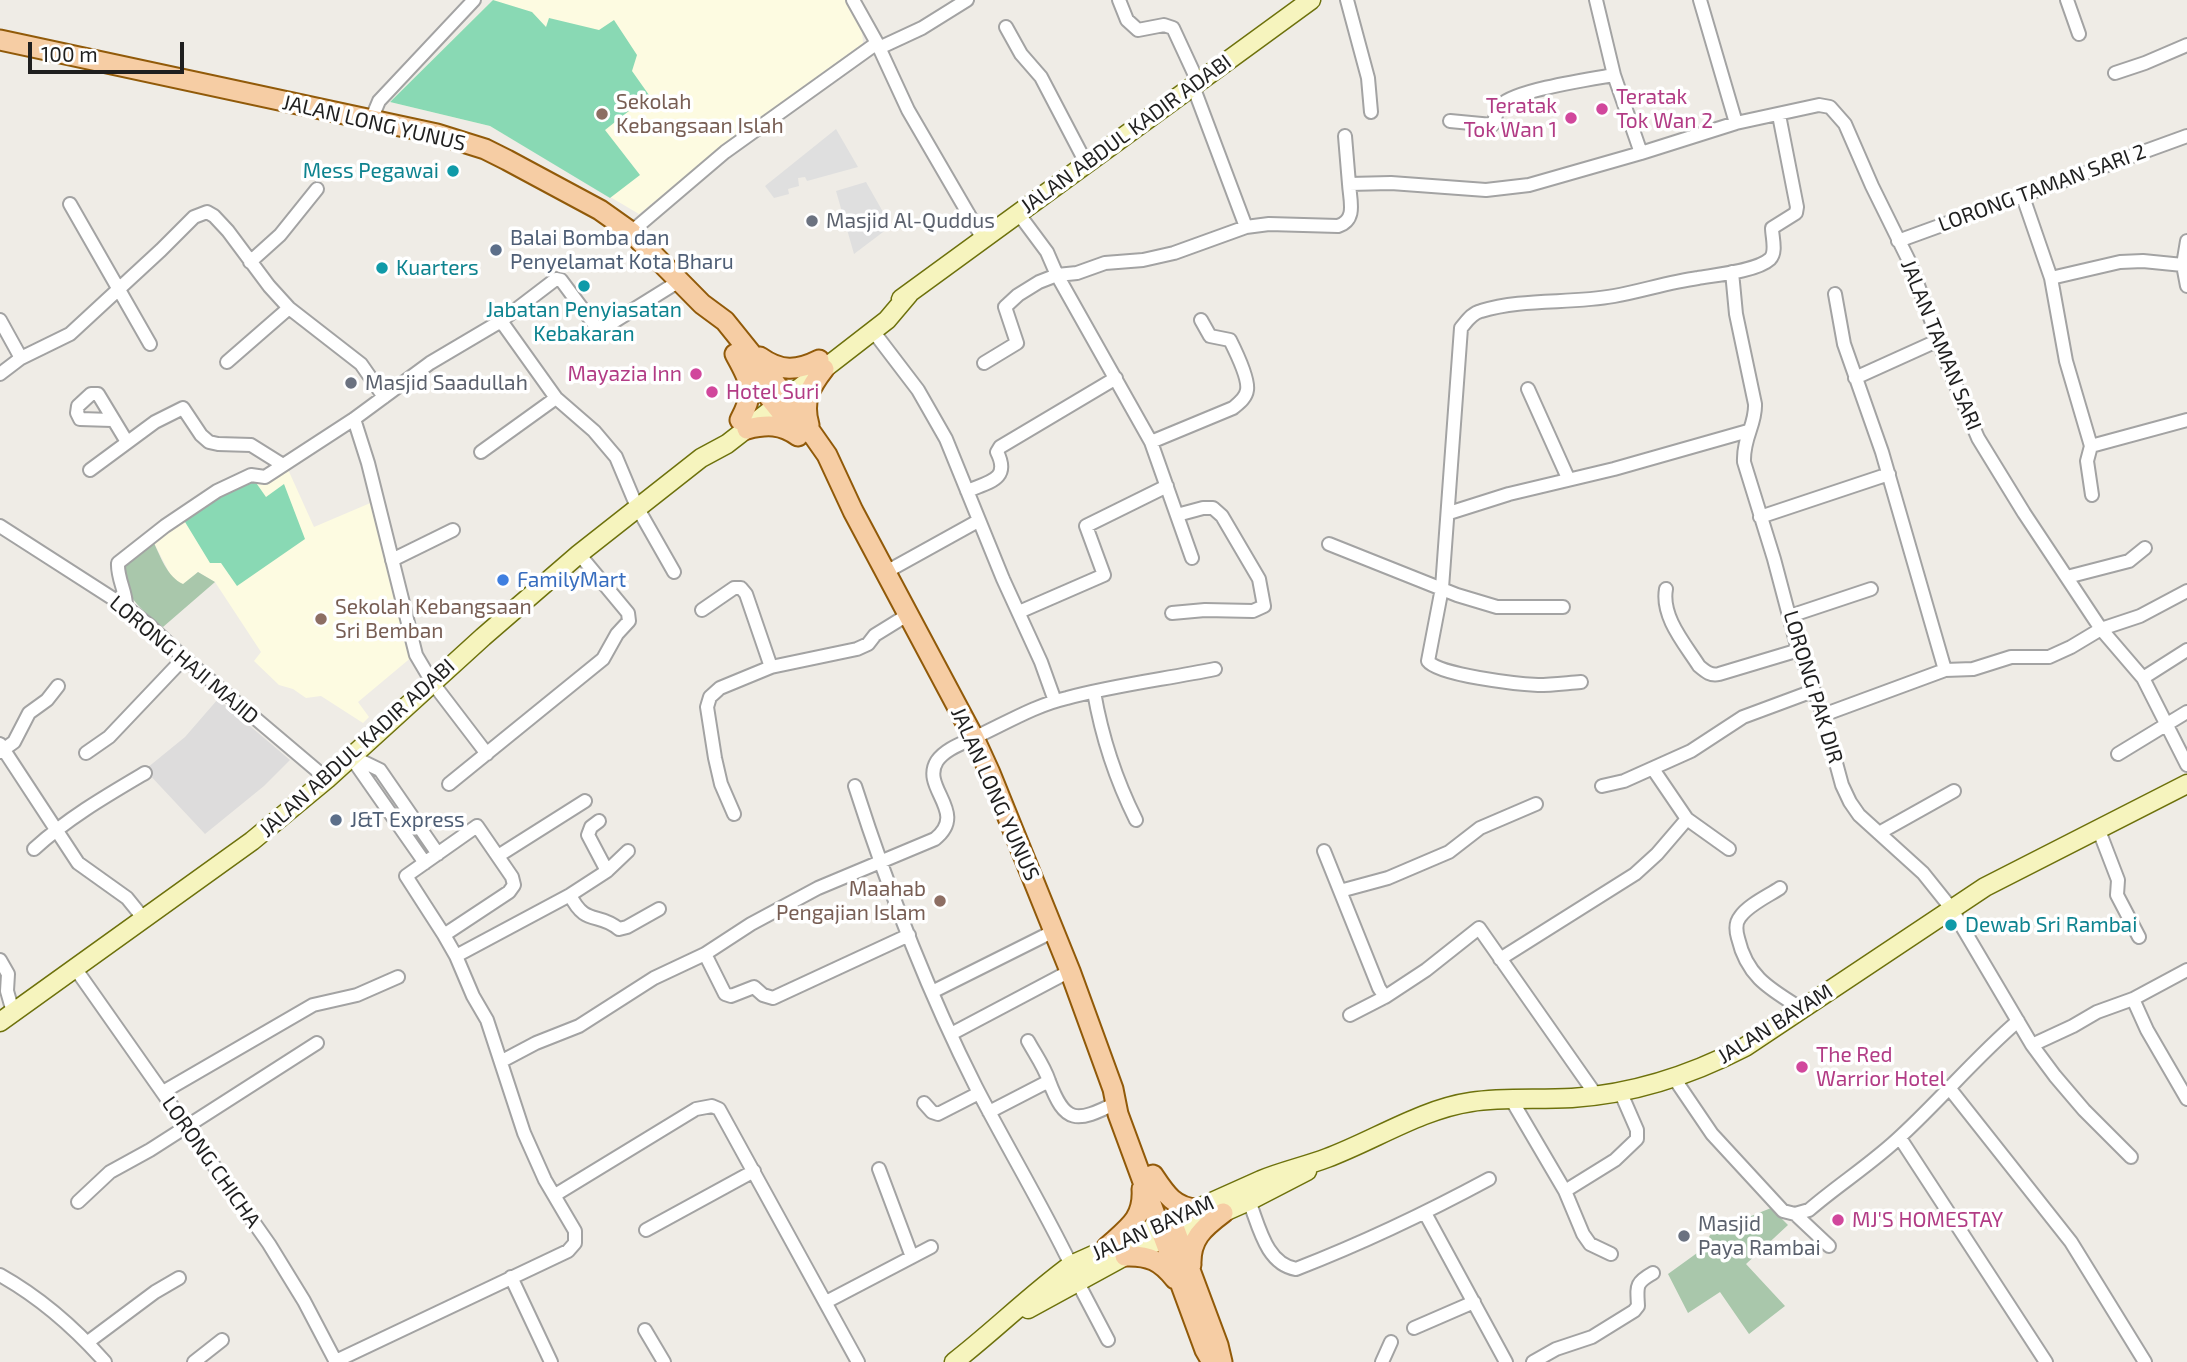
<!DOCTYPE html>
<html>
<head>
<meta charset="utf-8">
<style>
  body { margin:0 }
  #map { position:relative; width:2187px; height:1362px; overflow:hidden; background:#efece6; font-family:"Exo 2",sans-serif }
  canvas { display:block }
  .scale { position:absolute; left:28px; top:42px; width:156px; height:32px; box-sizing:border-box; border:4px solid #1f1f1f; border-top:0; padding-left:9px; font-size:21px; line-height:24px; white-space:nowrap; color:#1f1f1f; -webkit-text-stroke:5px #fff; paint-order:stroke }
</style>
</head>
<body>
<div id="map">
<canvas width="2187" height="1362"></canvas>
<div class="scale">100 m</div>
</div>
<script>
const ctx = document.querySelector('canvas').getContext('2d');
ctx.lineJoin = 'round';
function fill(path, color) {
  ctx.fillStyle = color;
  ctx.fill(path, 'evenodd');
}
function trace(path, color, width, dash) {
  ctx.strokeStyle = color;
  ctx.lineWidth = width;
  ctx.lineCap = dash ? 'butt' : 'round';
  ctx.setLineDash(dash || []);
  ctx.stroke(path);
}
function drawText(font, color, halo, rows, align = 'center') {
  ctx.font = font + ' "Exo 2",sans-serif';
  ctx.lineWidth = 7;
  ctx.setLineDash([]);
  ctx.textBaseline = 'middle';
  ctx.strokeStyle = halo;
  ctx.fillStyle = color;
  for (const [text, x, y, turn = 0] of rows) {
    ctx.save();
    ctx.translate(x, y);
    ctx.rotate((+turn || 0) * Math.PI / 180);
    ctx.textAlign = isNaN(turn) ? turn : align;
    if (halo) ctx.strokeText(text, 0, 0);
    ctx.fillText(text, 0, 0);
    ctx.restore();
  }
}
const residential = new Path2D(`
  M 218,699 L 290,760 L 264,786 L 205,834 L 146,771 L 147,768 L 185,737 Z`);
const education = new Path2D(`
  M 493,0 L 845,0 L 862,30 L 863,43 L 730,140 L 639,214 L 490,126 L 390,102 Z
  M 286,465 L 314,527 L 375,501 L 413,656 L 358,702 L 369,717 L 363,723 L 321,696 L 306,698 L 293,689 L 279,685 L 254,661 L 261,652 L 215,582 L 198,572 L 183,585 L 180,584 L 171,576 L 152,539 L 210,497 Z`);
const cemetery = new Path2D(`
  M 152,539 C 160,555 167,577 183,584 L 198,572 L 215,582 L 163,627 C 142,611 121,593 121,565 Z
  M 1771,1208 L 1788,1225 L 1746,1264 L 1785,1306 L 1749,1334 L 1720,1292 L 1688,1313 L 1668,1274 L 1704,1248 L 1710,1235 L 1724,1227 Z`);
const pitch = new Path2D(`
  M 493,0 L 532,12 L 546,27 L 549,18 L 599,30 L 614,20 L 637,55 L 632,71 L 649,95 L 605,130 L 640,175 L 610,198 L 490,126 L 390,102 Z
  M 252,477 L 266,497 L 284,484 L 305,539 L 237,586 L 221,563 L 210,563 L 182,517 Z`);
const parking = new Path2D(`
  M 836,129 L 858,167 L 807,181 L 805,177 L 798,178 L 799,186 L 788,189 L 789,194 L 774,198 L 765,186 Z
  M 866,182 L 891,226 L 854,254 L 836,191 Z`);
const street = new Path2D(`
  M 853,0 L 877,43 L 908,110 L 983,239
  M 1119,0 L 1127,20 L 1138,30 L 1164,25 L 1173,28 L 1198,82
  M 1347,0 L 1368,78 L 1371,112
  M 1596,0 L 1614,75 L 1641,153
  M 1700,0 L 1736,123
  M 2067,0 L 2079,34
  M 1006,27 L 1021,54 L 1041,77 L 1086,163
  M 879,48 L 922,28 L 967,0
  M 2115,73 L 2145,63 L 2187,45
  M 1193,86 L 1246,227
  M 371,120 L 379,101 L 474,0
  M 1450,121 L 1492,125 C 1496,119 1496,111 1501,105 C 1515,90 1591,79 1614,75
  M 1345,136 L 1349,184
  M 2022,194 L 2051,278 L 2066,361 L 2091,446 L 2087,461 L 2092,495
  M 70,204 L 150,344
  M 1018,213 L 1047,252 L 1057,275 L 1151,442 L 1192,558
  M 631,232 L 725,152 L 877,43
  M 1898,241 L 2187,136
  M 2187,241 L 2183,265 L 2187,286
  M 250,262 L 280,235 L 317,189
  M 1732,272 L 1736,314 L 1755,404 C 1756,425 1743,437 1744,462 L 1774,559 L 1796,642 L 1823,715 L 1842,785 L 1850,802 L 1859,815 L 1923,873 L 1951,908 L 2032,1045 L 2055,1076 L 2084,1110 L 2131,1157
  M 2051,278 L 2120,262 L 2143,261 L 2183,265
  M 1835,294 L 1844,344 L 1882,452 L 1945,670
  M 0,320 L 21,358
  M 501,321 L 556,398 L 594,431 L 616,457 L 637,507 L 674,572
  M 873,331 L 918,390 L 946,439 L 1003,579 L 1041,662 L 1055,701
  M 227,362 L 289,308
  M 984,363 L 1017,343 L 1005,307 L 1018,295 L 1039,282 L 1057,275 L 1077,273 L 1105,263 L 1143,260 L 1174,253 L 1246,227 L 1269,224 L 1338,226 C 1357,220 1350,201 1349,184 L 1391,183 L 1486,190 L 1529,185 L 1641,153 L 1736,123 L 1819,105 L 1830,107 L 1845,124 L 1872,186 L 1909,261 L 1951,374 L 1978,438 L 2024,513 L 2101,629 L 2143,678 L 2187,765
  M 0,374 L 21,358 L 70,334 L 161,250 L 194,217 L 207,212 L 214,216 L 228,231 L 269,286 L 289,308 L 361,364 L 384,397
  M 1855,378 L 1939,340
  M 1528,389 L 1568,478
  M 354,419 L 368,463 L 416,655 L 432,682 L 487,754
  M 112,420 L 80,419 L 77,413 L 78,406 L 91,394 L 98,394 L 127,442
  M 1151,442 L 1233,408 C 1239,403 1246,398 1247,390 C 1249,379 1235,350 1230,340 L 1210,336 L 1201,320
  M 2091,446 L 2187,420
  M 481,452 L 556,398
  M 90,470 L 155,422 L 183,408 L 201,435 L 209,442 L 218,444 L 251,445 L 283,465
  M 967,491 C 988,482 1011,480 997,452 L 1000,447 L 1116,378
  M 1449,513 L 1509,494 L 1614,469 L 1748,431
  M 1760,517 L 1889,474
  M 0,526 L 126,607 L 149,625 L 184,658 L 327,779
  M 1329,544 L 1457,595 L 1497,607 L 1563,607
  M 392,560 L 453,530
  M 886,572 L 978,521
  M 2067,577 L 2129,561 L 2145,548
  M 1666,589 C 1661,617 1685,644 1699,666 C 1706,672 1711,676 1719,674 L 1799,650
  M 126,607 C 127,593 117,579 118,563 L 165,526 L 217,491 L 251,475 L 265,477 L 354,419 L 430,363 L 501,321 L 556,279 L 561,280 L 599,331 L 681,280
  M 702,610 L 734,588 L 741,588 L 746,594 L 771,667
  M 1019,612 L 1104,575 L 1086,526 L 1167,486
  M 1172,613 L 1205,610 L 1253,611 L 1264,606 L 1259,579 L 1222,516 L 1213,508 L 1203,508 L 1177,515
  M 1790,616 L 1871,589
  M 2143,678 L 2187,650
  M 1581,682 C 1567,683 1552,685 1538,685 C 1517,684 1438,675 1428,661 L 1442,588 L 1461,328 C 1467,321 1472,313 1481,311 C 1523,298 1570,304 1614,296 C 1642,291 1669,282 1698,278 C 1716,275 1757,271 1770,259 C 1777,252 1772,237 1772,228 L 1796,213 L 1797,207 L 1779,115
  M 1094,692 C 1102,738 1115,778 1136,820
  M 1823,715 L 1945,670 L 1973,669 L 2011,657 L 2049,657 L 2071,647 L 2101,629 L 2140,616 L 2187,591
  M 0,744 L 78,863 L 127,898 L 144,919
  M 0,752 L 14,742 L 29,713 L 47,700 L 58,686
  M 86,753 L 109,737 L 184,658
  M 2118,754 L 2187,712
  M 351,756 L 380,770 L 438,854
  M 351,757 L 425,863
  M 1653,769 L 1687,819 L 1729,849
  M 449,784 L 603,659 L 617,634 L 629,621 L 628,613 L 579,554
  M 855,786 C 888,889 927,990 976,1087 C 1007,1147 1042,1205 1071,1265
  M 1602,786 L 1624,781 L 1691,751 L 1743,717 L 1813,691
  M 734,814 L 721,784 L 715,758 L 707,707 L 710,697 L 720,688 L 771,667 L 857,649 L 868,644 L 875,635 L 909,614
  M 2098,828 L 2118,880 L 2117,895 L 2139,937
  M 1879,833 L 1954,791
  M 34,849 C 68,818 106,796 145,773
  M 1324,851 L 1379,988 L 1385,997
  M 498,856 L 585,801
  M 607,871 L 628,851
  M 1780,888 C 1768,896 1748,905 1740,917 C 1735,923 1736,931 1738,938 C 1747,977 1770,989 1802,1009
  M 1340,891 L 1388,878 L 1449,852 L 1480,828 L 1536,804
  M 570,895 C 586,927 597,911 619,929 L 627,927 L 659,909
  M 705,954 L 725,994 L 731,996 L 754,987 L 763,995 L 773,998 L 909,935
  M 456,956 L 570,895 L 607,871 L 588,835 L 591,827 L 599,821
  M 1500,959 L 1635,874 L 1657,854 L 1687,819
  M 0,960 L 8,974 L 7,991 L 13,1012
  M 75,968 L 269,1244 L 304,1301 L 336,1362
  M 932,992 L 1054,931
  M 2133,999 L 2147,1030 L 2187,1099
  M 1350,1015 L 1385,997 L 1426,970 L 1479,928 L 1596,1095
  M 951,1034 L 1070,971
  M 1028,1041 C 1035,1054 1044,1066 1049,1081 C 1065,1124 1076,1123 1116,1103
  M 2032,1045 L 2073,1026 L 2097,1012 L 2133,999 L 2187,970
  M 502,1061 L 536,1043 L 579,1026 L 654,978 L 705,954 L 751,924 L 818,888 L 935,839 C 969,812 920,788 937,761 C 946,748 964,743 978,736 C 1006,723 1036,705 1067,698 C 1115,685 1166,679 1215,669
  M 1674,1078 L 1712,1134 L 1783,1211 L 1795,1214 L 1809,1210 C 1839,1184 1873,1163 1902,1135 C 1942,1098 1977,1056 2018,1021
  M 1950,1089 L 2071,1242 L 2145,1362
  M 163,1092 L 313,1005 L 357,995 L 398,977
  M 1511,1099 L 1565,1191 L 1583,1234 L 1590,1244 L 1611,1254
  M 924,1103 L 932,1112 L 938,1114 L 979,1093
  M 989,1112 L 1049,1081
  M 1900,1138 L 2046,1362
  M 879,1169 L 912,1257
  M 1565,1191 L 1615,1160 L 1637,1139 L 1637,1130 L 1620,1091
  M 555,1195 L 696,1109 L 712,1106 L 719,1109 L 858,1362
  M 1249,1201 C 1259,1226 1266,1264 1296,1269 C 1363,1243 1426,1213 1489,1179
  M 78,1202 L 110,1172 L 150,1150 L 317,1043
  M 1425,1213 L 1506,1362
  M 1795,1214 L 1829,1246
  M 646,1230 L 754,1171
  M 0,1275 C 41,1298 74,1327 105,1362
  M 511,1277 L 551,1362
  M 1077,1281 L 1108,1340
  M 826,1302 L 931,1247
  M 1414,1328 L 1474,1302
  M 645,1330 L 664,1362
  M 88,1342 L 155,1292 L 179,1278
  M 336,1361 L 568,1251 L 575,1243 L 575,1231 L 545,1180 L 524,1133 L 487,1020 L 473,996 L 456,956 L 444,935 L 406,876 L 477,826 L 512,877 L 514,885 L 509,892 L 444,935
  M 194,1362 L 222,1340
  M 1382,1362 L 1391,1342
  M 1533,1362 L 1556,1349 L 1592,1337 L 1634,1311 L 1638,1306 C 1637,1286 1635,1283 1653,1273`);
const secondary = new Path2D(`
  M 901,299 L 1311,0
  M 0,1022 L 252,841 L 327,779 L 483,637 L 579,554 L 701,458 L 727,444 L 887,320 L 909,294
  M 1028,1309 L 1125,1256 L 1249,1201 L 1307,1171
  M 954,1362 C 994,1331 1030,1295 1071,1265 L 1261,1180 C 1283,1171 1306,1166 1327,1158 C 1373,1141 1422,1109 1471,1102 C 1504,1097 1538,1100 1572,1098 C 1633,1094 1691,1075 1745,1047 L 1985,887 L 2187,784`);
const primary = new Path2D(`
  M 0,40 L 437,134 L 485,149 L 507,160 L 600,210 L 631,232 L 702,304 L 725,321 L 787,398 L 827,455 L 853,511 L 974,738 L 990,773 L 1070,971 L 1113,1089 L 1118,1114 L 1205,1350 L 1212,1362
  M 735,354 C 751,383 756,390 740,420
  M 760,357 C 781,372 797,371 819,360
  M 753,377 L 798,433
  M 809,425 C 802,401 810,387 824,369
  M 747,429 C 767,424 781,424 798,436
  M 1153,1175 C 1165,1193 1174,1208 1197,1209
  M 1174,1227 L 1218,1345 L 1222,1362
  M 1107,1247 C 1128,1228 1144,1219 1142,1189
  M 1125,1256 C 1149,1255 1161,1261 1175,1279
  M 1191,1265 C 1190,1239 1203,1228 1223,1213`);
const markers = [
  [1602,109,7,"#d1479c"],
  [602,114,7,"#8d6e63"],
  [1571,118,7,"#d1479c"],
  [453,171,7,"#0f9aa8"],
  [812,221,7,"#6b7280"],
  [496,250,7,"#5c6f8a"],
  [382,268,7,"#0f9aa8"],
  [584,286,7,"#0f9aa8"],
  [696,374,7,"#d1479c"],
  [351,383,7,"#6b7280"],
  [712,392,7,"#d1479c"],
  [503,580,7,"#3f7fe0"],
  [321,619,7,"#8d6e63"],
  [336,820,7,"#5c6f8a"],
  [940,901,7,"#8d6e63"],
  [1951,925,7,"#0f9aa8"],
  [1802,1067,7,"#d1479c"],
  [1838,1220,7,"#d1479c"],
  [1684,1236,7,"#6b7280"]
];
const hotelNames = [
  ["Teratak",1616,97],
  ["Tok Wan 2",1616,121],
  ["Teratak",1557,106,"right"],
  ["Tok Wan 1",1557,130,"right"],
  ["Mayazia Inn",682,374,"right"],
  ["Hotel Suri",726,392],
  ["The Red",1816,1055],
  ["Warrior Hotel",1816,1079],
  ["MJ'S HOMESTAY",1852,1220]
];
const educationNames = [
  ["Sekolah",616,102],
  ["Kebangsaan Islah",616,126],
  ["Sekolah Kebangsaan",335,607],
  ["Sri Bemban",335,631],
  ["Maahab",926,889,"right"],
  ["Pengajian Islam",926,913,"right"]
];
const streetNames = [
  ["JALAN LONG YUNUS",374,123,13],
  ["JALAN ABDUL KADIR ADABI",1126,134,-36],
  ["LORONG TAMAN SARI 2",2042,188,-20],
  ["JALAN TAMAN SARI",1941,345,68],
  ["LORONG HAJI MAJID",184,660,40],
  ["LORONG PAK DIR",1813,687,73],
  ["JALAN ABDUL KADIR ADABI",357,748,-42],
  ["JALAN LONG YUNUS",995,794,66],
  ["JALAN BAYAM",1775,1024,-32],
  ["LORONG CHICHA",211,1162,55],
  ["JALAN BAYAM",1153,1228,-24]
];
const cultureNames = [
  ["Mess Pegawai",439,171,"right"],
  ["Kuarters",396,268],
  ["Jabatan Penyiasatan",584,310,"center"],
  ["Kebakaran",584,334,"center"],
  ["Dewab Sri Rambai",1965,925]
];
const worshipNames = [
  ["Masjid Al-Quddus",826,221],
  ["Masjid Saadullah",365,383],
  ["Masjid",1698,1224],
  ["Paya Rambai",1698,1248]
];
const serviceNames = [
  ["Balai Bomba dan",510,238],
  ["Penyelamat Kota Bharu",510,262],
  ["J&T Express",350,820]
];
const shopNames = [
  ["FamilyMart",517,580]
];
fill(residential, '#dddcdc');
fill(education, '#fdfbe1');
fill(cemetery, '#a9c7ab');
fill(pitch, '#89d9b4');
fill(parking, '#dfdfdf');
trace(street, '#a3a3a3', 16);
trace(secondary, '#6d710c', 21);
trace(primary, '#915a09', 23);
trace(street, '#fff', 12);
trace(secondary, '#f6f4be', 18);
trace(primary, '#f6cda4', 19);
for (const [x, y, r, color] of markers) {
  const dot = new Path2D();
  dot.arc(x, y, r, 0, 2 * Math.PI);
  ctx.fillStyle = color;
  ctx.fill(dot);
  trace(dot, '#fff', 2.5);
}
drawText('21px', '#b23c85', '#fff', hotelNames, 'left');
drawText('21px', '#785e54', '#fff', educationNames, 'left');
drawText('21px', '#1f1f1f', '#fff', streetNames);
drawText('21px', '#0d838f', '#fff', cultureNames, 'left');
drawText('21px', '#5b616d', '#fff', worshipNames, 'left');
drawText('21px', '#4e5e75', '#fff', serviceNames, 'left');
drawText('21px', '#366cbe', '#fff', shopNames, 'left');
</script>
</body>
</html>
